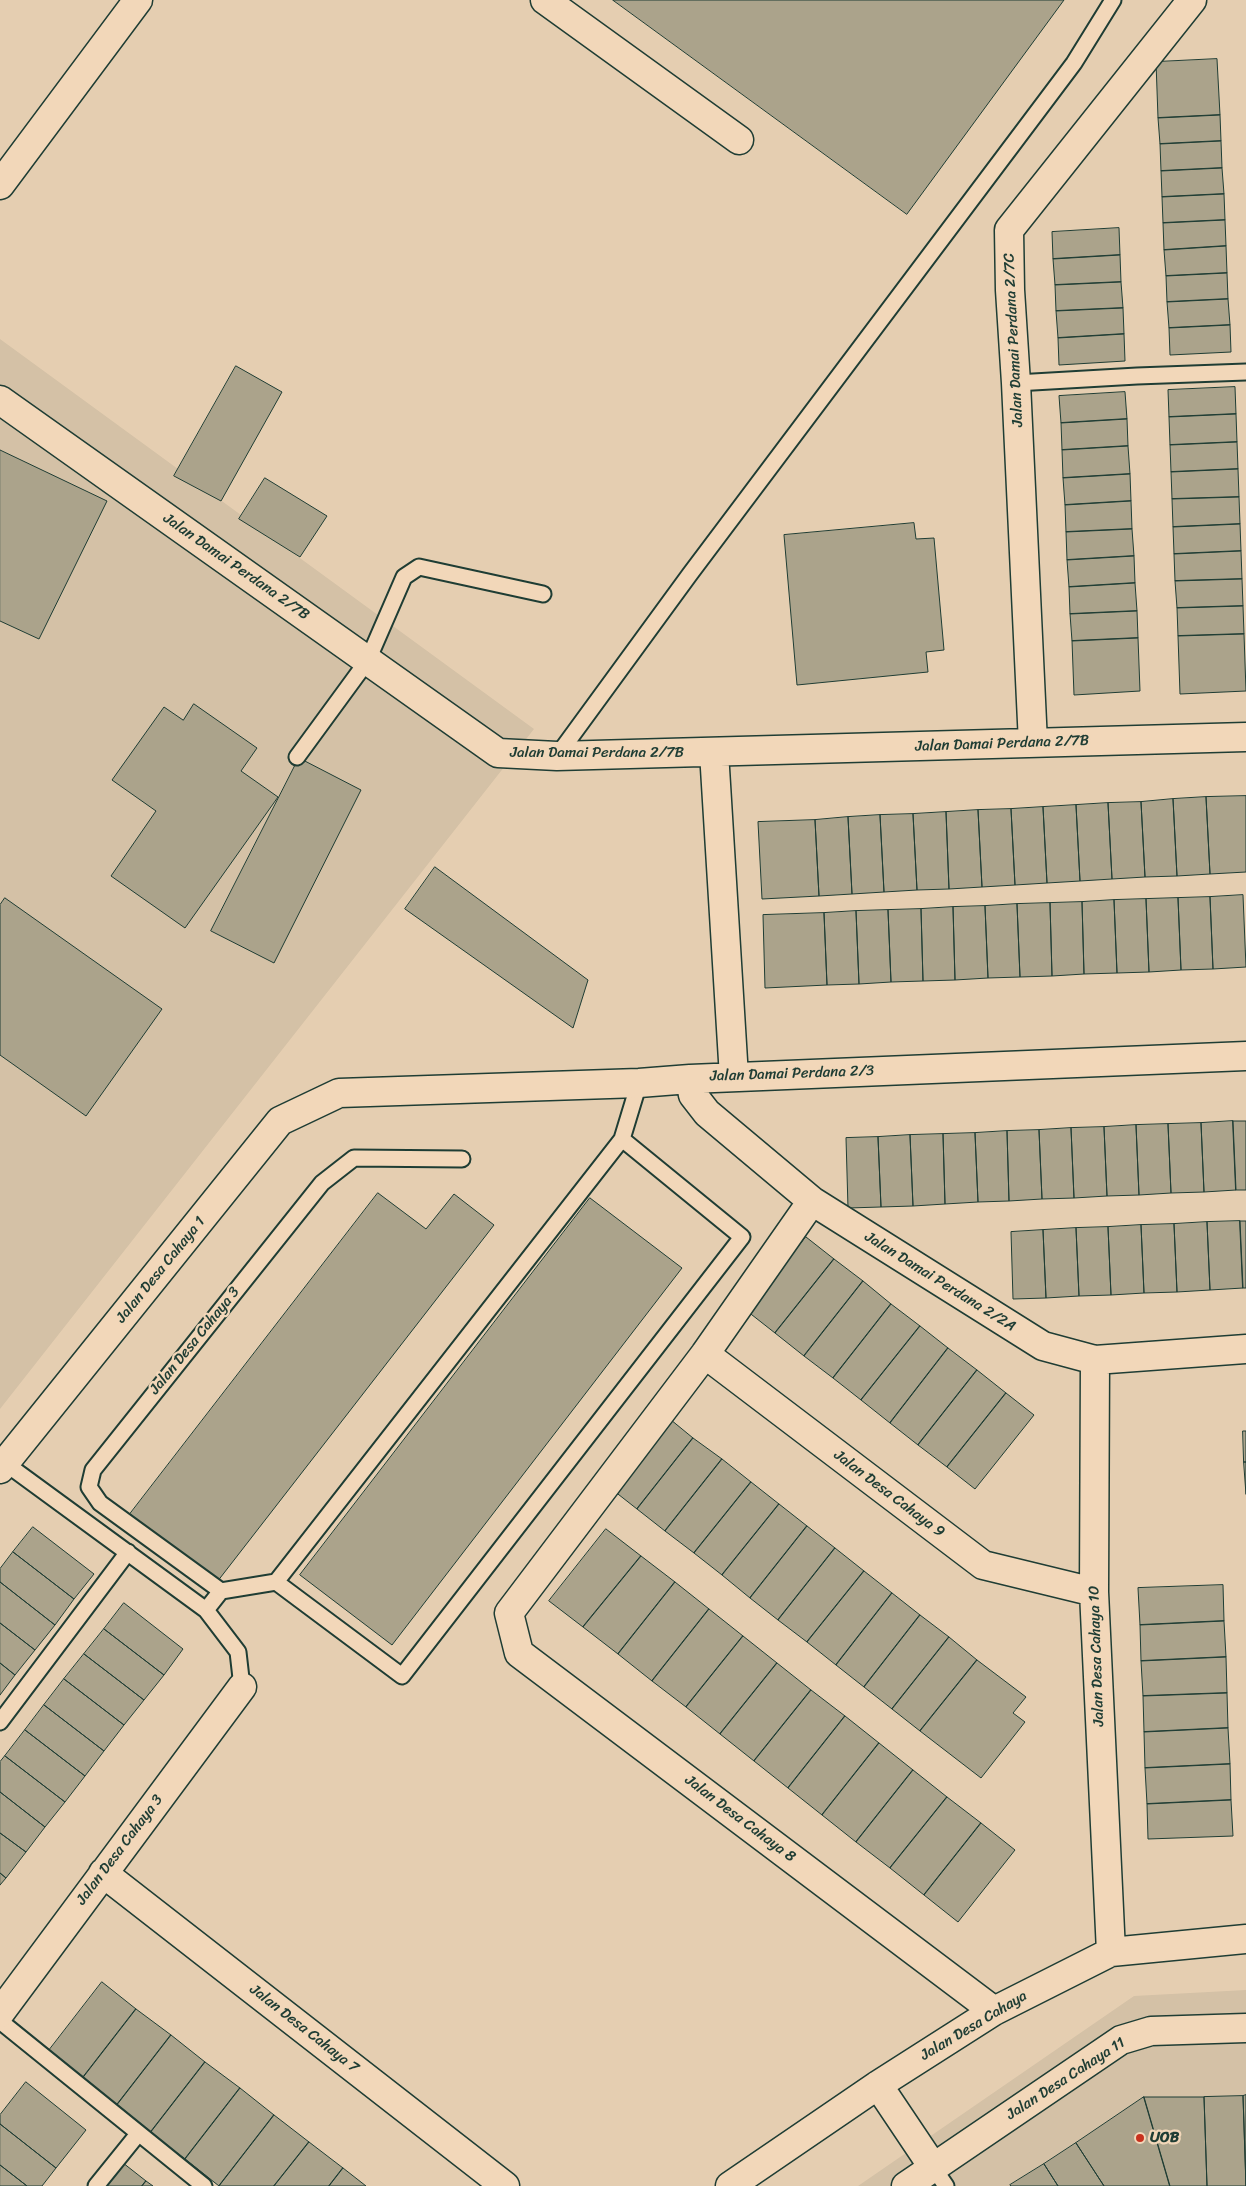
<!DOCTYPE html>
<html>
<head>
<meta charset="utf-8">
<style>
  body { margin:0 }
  canvas { display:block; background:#e5ceb1 }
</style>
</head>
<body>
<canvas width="1246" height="2186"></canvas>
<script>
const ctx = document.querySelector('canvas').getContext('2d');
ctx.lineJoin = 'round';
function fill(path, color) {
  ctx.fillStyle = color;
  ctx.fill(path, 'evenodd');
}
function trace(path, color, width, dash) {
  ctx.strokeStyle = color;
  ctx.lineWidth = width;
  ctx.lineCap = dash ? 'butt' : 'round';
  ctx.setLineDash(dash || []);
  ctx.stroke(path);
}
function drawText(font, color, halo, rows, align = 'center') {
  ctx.font = font + ' Sriracha,sans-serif';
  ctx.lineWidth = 4.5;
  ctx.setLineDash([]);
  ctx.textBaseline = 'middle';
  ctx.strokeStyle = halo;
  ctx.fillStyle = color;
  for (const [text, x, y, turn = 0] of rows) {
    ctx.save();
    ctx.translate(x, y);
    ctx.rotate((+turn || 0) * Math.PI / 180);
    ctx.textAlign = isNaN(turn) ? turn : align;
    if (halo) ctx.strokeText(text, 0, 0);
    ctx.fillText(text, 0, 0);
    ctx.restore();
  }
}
const built = new Path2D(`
  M 0,339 L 534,729 L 0,1409 Z
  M 1246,1990 L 1246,2186 L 858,2186 L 1134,1996 Z`);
const building = new Path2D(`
  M 613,0 L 1064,0 L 907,214 Z
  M 1217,59 L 1220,115 L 1158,118 L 1156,62 Z
  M 1220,115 L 1221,141 L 1160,144 L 1158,118 Z
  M 1221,141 L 1222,168 L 1161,171 L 1160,144 Z
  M 1222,168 L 1224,194 L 1162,197 L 1161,171 Z
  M 1224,194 L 1225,220 L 1163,223 L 1162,197 Z
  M 1225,220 L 1226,246 L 1164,250 L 1163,223 Z
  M 1119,228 L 1120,255 L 1053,259 L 1052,232 Z
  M 1226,246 L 1227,273 L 1166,276 L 1164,250 Z
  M 1120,255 L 1121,282 L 1055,285 L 1053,259 Z
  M 1227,273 L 1228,299 L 1167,302 L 1166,276 Z
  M 1121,282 L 1123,308 L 1056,311 L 1055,285 Z
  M 1228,299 L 1230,325 L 1169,328 L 1167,302 Z
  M 1123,308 L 1124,334 L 1058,338 L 1056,311 Z
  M 1230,325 L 1231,352 L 1170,355 L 1169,328 Z
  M 1124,334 L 1125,361 L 1059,365 L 1058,338 Z
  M 236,366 L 282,392 L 221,501 L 174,476 Z
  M 1235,387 L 1236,414 L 1169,417 L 1168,390 Z
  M 1125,392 L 1127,419 L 1061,423 L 1059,396 Z
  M 1236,414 L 1237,442 L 1170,445 L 1169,417 Z
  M 1127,419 L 1128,446 L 1062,450 L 1061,423 Z
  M 1237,442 L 1238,469 L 1171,472 L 1170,445 Z
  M 1128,446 L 1130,474 L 1063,478 L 1062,450 Z
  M 0,450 L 107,501 L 39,639 L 0,621 Z
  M 1238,469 L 1239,497 L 1172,499 L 1171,472 Z
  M 1130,474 L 1131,501 L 1065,505 L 1063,478 Z
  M 265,478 L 327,516 L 300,557 L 239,519 Z
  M 1239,497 L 1240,524 L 1173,527 L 1172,499 Z
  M 1131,501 L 1132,529 L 1066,532 L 1065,505 Z
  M 914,523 L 916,539 L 934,538 L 944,650 L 926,652 L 928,672 L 797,685 L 784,535 Z
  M 1240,524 L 1241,551 L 1174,554 L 1173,527 Z
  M 1132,529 L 1134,556 L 1067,560 L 1066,532 Z
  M 1241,551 L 1242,579 L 1175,581 L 1174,554 Z
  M 1134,556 L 1135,583 L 1069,587 L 1067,560 Z
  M 1242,579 L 1243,606 L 1177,608 L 1175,581 Z
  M 1135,583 L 1137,611 L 1070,614 L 1069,587 Z
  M 1243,606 L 1244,634 L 1178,636 L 1177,608 Z
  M 1137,611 L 1138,638 L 1072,641 L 1070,614 Z
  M 1244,634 L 1246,691 L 1180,694 L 1178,636 Z
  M 1138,638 L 1140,691 L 1074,695 L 1072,641 Z
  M 194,704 L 257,748 L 241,771 L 278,797 L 185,928 L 111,876 L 156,811 L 112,780 L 164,707 L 183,720 Z
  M 299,758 L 361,790 L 274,963 L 211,931 Z
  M 1246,796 L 1246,872 L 1210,874 L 1206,797 Z
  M 1206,797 L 1210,874 L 1177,876 L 1173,799 Z
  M 1173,799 L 1177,876 L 1145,877 L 1141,802 Z
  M 1141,802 L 1145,877 L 1112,879 L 1108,803 Z
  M 1108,803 L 1112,879 L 1080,881 L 1076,805 Z
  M 1076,805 L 1080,881 L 1047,883 L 1043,807 Z
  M 1043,807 L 1047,883 L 1015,885 L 1011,809 Z
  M 1011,809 L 1015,885 L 982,887 L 978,810 Z
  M 978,810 L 982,887 L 949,889 L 946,812 Z
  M 946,812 L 949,889 L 917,890 L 913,814 Z
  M 913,814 L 917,890 L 884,892 L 880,815 Z
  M 880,815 L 884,892 L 852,894 L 848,817 Z
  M 848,817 L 852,894 L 819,896 L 815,820 Z
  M 815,820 L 819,896 L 762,899 L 758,822 Z
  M 435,867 L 588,980 L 573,1028 L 405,909 Z
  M 1243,895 L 1246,967 L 1213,969 L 1210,897 Z
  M 1210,897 L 1213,969 L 1181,970 L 1178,898 Z
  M 5,898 L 162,1009 L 86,1116 L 0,1055 L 0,905 Z
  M 1178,898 L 1181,970 L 1149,972 L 1146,899 Z
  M 1146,899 L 1149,972 L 1117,973 L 1114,900 Z
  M 1114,900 L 1117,973 L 1084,974 L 1082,902 Z
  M 1082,902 L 1084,974 L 1052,976 L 1050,903 Z
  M 1050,903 L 1052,976 L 1020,977 L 1017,904 Z
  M 1017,904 L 1020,977 L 988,978 L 985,906 Z
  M 985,906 L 988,978 L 955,980 L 953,907 Z
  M 953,907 L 955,980 L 923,981 L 921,909 Z
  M 921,909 L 923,981 L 891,982 L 888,910 Z
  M 888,910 L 891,982 L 859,984 L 856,911 Z
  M 856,911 L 859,984 L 827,985 L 824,913 Z
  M 824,913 L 827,985 L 765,988 L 763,915 Z
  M 1233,1121 L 1246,1121 L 1246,1190 L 1236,1190 Z
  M 1233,1121 L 1236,1190 L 1204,1192 L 1201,1123 Z
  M 1201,1123 L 1204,1192 L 1171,1193 L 1168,1124 Z
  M 1168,1124 L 1171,1193 L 1139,1195 L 1136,1125 Z
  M 1136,1125 L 1139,1195 L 1107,1196 L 1104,1127 Z
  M 1104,1127 L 1107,1196 L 1074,1198 L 1071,1128 Z
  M 1071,1128 L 1074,1198 L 1042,1199 L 1039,1130 Z
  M 1039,1130 L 1042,1199 L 1009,1201 L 1007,1131 Z
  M 1007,1131 L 1009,1201 L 978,1202 L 975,1133 Z
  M 975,1133 L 978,1202 L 945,1204 L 943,1134 Z
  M 943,1134 L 945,1204 L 913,1206 L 910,1135 Z
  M 910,1135 L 913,1206 L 881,1207 L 878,1137 Z
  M 878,1137 L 881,1207 L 848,1208 L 846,1138 Z
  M 378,1193 L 426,1229 L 454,1194 L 494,1225 L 217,1582 L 130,1514 Z
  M 590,1198 L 682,1268 L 392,1645 L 300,1575 Z
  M 1240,1221 L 1246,1221 L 1246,1288 L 1243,1288 Z
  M 1240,1221 L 1243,1288 L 1210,1290 L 1207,1222 Z
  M 1207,1222 L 1210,1290 L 1177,1292 L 1174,1224 Z
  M 1174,1224 L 1177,1292 L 1144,1293 L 1141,1225 Z
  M 1141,1225 L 1144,1293 L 1111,1295 L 1108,1227 Z
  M 1108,1227 L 1111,1295 L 1079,1296 L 1076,1228 Z
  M 1076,1228 L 1079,1296 L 1046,1298 L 1043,1230 Z
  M 1043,1230 L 1046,1298 L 1013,1299 L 1011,1232 Z
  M 806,1237 L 834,1259 L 775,1333 L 747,1311 Z
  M 834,1259 L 863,1281 L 804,1356 L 775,1333 Z
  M 863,1281 L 891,1304 L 833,1378 L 804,1356 Z
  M 891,1304 L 920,1326 L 861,1400 L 833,1378 Z
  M 920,1326 L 948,1348 L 890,1423 L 861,1400 Z
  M 948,1348 L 977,1370 L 918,1445 L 890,1423 Z
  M 977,1370 L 1006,1393 L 947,1467 L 918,1445 Z
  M 1006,1393 L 1034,1415 L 975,1489 L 947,1467 Z
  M 665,1415 L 693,1438 L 637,1509 L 609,1487 Z
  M 1243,1431 L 1246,1431 L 1246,1462 L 1244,1462 Z
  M 693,1438 L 722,1459 L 665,1531 L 637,1509 Z
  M 722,1459 L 751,1482 L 694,1553 L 665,1531 Z
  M 1244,1462 L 1246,1462 L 1246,1494 Z
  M 751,1482 L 779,1504 L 722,1575 L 694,1553 Z
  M 779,1504 L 807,1526 L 750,1598 L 722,1575 Z
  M 807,1526 L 835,1548 L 778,1620 L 750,1598 Z
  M 33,1527 L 94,1574 L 74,1599 L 13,1552 Z
  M 606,1529 L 641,1556 L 583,1627 L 549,1601 Z
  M 835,1548 L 864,1571 L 807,1642 L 778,1620 Z
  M 13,1552 L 74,1599 L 55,1625 L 0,1582 L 0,1569 Z
  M 641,1556 L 675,1582 L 618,1654 L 583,1627 Z
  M 864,1571 L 892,1593 L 836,1665 L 807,1642 Z
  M 0,1582 L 55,1625 L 35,1650 L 0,1623 Z
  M 675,1582 L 709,1609 L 652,1681 L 618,1654 Z
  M 1223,1585 L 1224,1621 L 1140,1625 L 1138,1588 Z
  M 892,1593 L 920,1615 L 864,1687 L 836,1665 Z
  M 124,1603 L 183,1649 L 164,1675 L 104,1629 Z
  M 709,1609 L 743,1636 L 686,1707 L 652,1681 Z
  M 920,1615 L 949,1637 L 892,1709 L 864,1687 Z
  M 1224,1621 L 1226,1657 L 1141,1661 L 1140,1625 Z
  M 0,1623 L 35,1650 L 15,1675 L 0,1663 Z
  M 104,1629 L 164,1675 L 144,1700 L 84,1654 Z
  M 743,1636 L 777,1663 L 720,1734 L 686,1707 Z
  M 949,1637 L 977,1660 L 920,1731 L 892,1709 Z
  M 84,1654 L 144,1700 L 124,1725 L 64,1679 Z
  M 1226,1657 L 1227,1693 L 1143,1696 L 1141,1661 Z
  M 977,1660 L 1026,1697 L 1013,1713 L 1025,1722 L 981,1778 L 920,1731 Z
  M 0,1663 L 15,1675 L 0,1695 Z
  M 777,1663 L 811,1690 L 754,1761 L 720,1734 Z
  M 64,1679 L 124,1725 L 104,1751 L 44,1705 Z
  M 811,1690 L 845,1716 L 788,1788 L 754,1761 Z
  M 1227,1693 L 1228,1728 L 1144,1732 L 1143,1696 Z
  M 44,1705 L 104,1751 L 85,1776 L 25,1730 Z
  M 845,1716 L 879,1743 L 822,1815 L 788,1788 Z
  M 1228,1728 L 1230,1764 L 1145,1768 L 1144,1732 Z
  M 25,1730 L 85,1776 L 65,1802 L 5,1756 Z
  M 879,1743 L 913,1770 L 856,1842 L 822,1815 Z
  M 5,1756 L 65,1802 L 45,1827 L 0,1792 L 0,1762 Z
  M 1230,1764 L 1231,1800 L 1147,1804 L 1145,1768 Z
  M 913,1770 L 947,1797 L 890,1868 L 856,1842 Z
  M 0,1792 L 45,1827 L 26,1852 L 0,1833 Z
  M 947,1797 L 981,1823 L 924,1895 L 890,1868 Z
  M 1231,1800 L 1233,1836 L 1148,1839 L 1147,1804 Z
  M 981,1823 L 1015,1850 L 958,1922 L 924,1895 Z
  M 0,1833 L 26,1852 L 6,1878 L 0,1873 Z
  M 0,1873 L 6,1878 L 0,1885 Z
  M 102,1982 L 136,2009 L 81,2080 L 47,2053 Z
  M 136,2009 L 171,2035 L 116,2106 L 81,2080 Z
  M 171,2035 L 205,2062 L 150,2133 L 116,2106 Z
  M 205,2062 L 240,2088 L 185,2159 L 150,2133 Z
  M 26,2082 L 86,2130 L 56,2168 L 0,2124 L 0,2115 Z
  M 240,2088 L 274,2115 L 219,2186 L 185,2159 Z
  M 1246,2095 L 1246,2186 L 1243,2096 Z
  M 1243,2096 L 1246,2186 L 1207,2186 L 1204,2097 Z
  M 1144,2097 L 1170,2186 L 1104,2186 L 1076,2143 Z
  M 1144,2097 L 1204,2097 L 1207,2186 L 1170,2186 Z
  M 274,2115 L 309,2142 L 274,2186 L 219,2186 Z
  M 0,2124 L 56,2168 L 42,2186 L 27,2186 L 0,2165 Z
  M 309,2142 L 343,2168 L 329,2186 L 274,2186 Z
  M 1076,2143 L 1104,2186 L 1058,2186 L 1044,2164 Z
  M 118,2159 L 146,2181 L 142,2186 L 98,2186 Z
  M 1044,2164 L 1058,2186 L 1011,2186 L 1010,2185 Z
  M 0,2165 L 27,2186 L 0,2186 Z
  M 343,2168 L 366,2186 L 329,2186 Z
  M 146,2181 L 153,2186 L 142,2186 Z`);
const lane = new Path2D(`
  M 1016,383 L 1137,376 L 1246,372
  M 557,756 L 690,574 L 1074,63 L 1113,0
  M 297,757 L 368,660 L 404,577 L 419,567 L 543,594
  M 5,1463 L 206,1610 L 238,1652 L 242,1687
  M 276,1582 L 402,1676 L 742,1237 L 622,1139
  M 221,1591 L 100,1503 L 89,1487 L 93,1470 L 322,1183 L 354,1158 L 462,1159
  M 206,1610 L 221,1591 L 276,1582 L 622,1139 L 639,1083
  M 0,1722 L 128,1552
  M 0,2021 L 204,2186
  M 933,2167 L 946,2186
  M 96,2186 L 138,2134`);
const street = new Path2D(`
  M 545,0 L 739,140
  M 0,185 L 138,0
  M 0,400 L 498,753 L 557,756 L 1246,737
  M 1033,743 L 1016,383 L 1010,290 L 1009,230 L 1192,0
  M 714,752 L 734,1077
  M 690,1079 L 693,1095 L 707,1113 L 812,1201 L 1043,1346 L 1095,1360 L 1246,1349
  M 812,1201 L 705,1354 L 509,1613 L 519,1653 L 994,2011
  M 705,1354 L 983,1565 L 1094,1592
  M 1095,1360 L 1094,1592 L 1111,1952
  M 0,1469 L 280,1121 L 339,1093 L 639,1083 L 690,1079 L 1246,1056
  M 103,1873 L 505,2186
  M 0,2013 L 242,1687
  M 878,2085 L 933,2167
  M 730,2186 L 878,2085 L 994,2011 L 1111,1952 L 1246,1939
  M 906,2186 L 1121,2040 L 1151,2031 L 1246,2028`);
const markers = [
  [1140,2138,5,"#c8321e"]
];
const streetNames = [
  ["Jalan Damai Perdana 2/7C",1014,340,-93],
  ["Jalan Damai Perdana 2/7B",236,567,35],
  ["Jalan Damai Perdana 2/7B",1002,744,-2],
  ["Jalan Damai Perdana 2/7B",597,753],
  ["Jalan Damai Perdana 2/3",792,1074,-2],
  ["Jalan Desa Cahaya 1",161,1270,-51],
  ["Jalan Damai Perdana 2/2A",940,1282,32],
  ["Jalan Desa Cahaya 3",195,1341,-51],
  ["Jalan Desa Cahaya 9",889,1494,37],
  ["Jalan Desa Cahaya 10",1097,1656,-92],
  ["Jalan Desa Cahaya 8",740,1819,37],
  ["Jalan Desa Cahaya 3",120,1850,-53],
  ["Jalan Desa Cahaya",974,2026,-31],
  ["Jalan Desa Cahaya 7",304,2029,38],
  ["Jalan Desa Cahaya 11",1066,2079,-33]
];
const poiNames = [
  ["UOB",1150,2138]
];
fill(built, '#d4c1a6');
fill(building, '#aba38b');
trace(building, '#1f3d34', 1);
trace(lane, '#1f3d34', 19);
trace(street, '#1f3d34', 31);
trace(lane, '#f2d7b9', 15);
trace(street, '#f2d7b9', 28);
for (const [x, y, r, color] of markers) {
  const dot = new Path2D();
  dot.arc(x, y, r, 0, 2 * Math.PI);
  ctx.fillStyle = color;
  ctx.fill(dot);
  trace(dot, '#f2d7b9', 2);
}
drawText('15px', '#1f3d34', '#f2d7b9', streetNames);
drawText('bold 15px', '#1f3d34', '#f2d7b9', poiNames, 'left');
</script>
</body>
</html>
